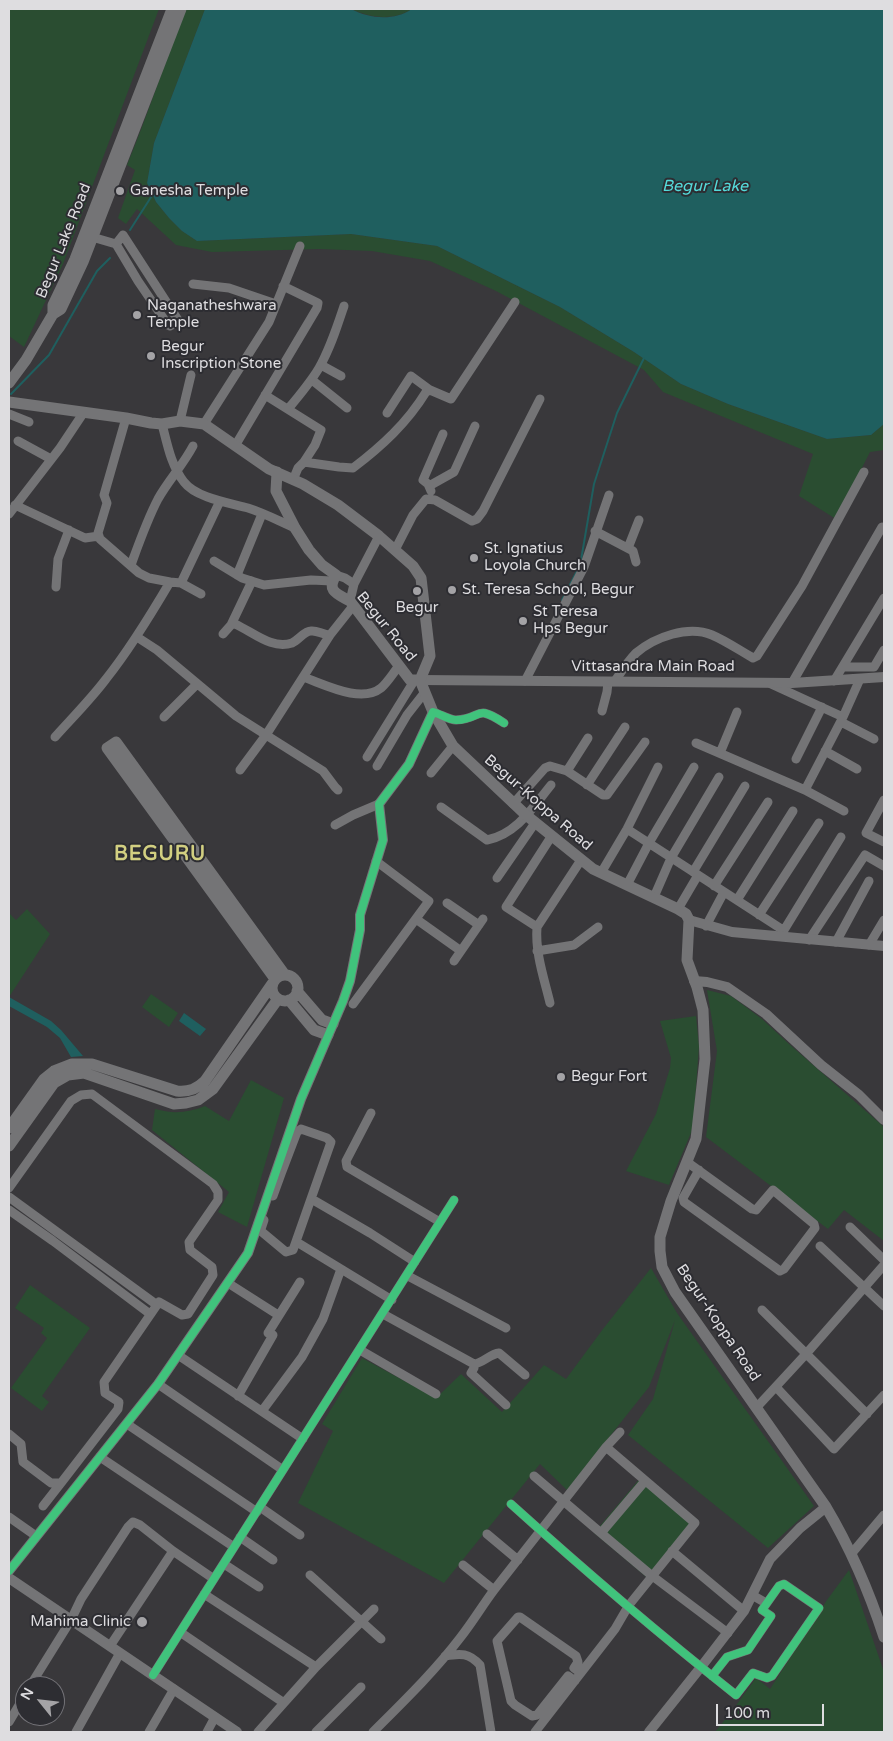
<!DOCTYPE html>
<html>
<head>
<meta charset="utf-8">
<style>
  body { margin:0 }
  #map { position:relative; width:893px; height:1741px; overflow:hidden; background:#39383b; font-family:"Varela Round",sans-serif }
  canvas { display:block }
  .frame { position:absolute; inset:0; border:10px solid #dedde0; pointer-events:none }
  .north { position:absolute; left:15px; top:1676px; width:50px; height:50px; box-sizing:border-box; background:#2d2d32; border:1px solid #747378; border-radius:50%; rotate:299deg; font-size:14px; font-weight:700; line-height:20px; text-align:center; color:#dedde0 }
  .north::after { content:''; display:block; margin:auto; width:18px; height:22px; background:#a4a3a6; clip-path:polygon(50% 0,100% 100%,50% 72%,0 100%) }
  .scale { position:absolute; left:716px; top:1704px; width:108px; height:22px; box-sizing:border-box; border:2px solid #dedde0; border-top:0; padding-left:6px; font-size:15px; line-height:18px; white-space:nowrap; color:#dedde0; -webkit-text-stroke:4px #2d2d32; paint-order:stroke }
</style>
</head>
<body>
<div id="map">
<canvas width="893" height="1741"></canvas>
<div class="frame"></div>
<div class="north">N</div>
<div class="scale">100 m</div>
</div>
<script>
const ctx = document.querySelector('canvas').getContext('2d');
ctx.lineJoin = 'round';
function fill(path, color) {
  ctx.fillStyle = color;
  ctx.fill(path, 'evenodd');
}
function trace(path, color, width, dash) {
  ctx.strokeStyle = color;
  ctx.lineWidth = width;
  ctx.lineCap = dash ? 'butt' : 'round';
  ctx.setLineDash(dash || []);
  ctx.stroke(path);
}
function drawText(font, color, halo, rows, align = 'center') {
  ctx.font = font + ' "Varela Round",sans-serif';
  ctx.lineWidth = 4;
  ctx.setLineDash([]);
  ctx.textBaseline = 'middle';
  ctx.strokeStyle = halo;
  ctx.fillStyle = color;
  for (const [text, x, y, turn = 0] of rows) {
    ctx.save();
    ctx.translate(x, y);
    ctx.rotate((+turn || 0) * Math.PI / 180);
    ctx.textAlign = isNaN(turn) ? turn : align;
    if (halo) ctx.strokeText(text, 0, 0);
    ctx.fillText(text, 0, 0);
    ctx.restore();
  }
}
const green = new Path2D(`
  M 9,9 L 159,9 L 63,264 L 24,347 L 9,336 Z
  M 186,9 L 205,9 L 154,143 L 147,183 L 156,202 L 169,218 L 182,231 L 197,241 L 351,234 L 437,246 L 560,307 L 634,352 L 681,384 L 728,404 L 827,439 L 871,435 L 884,424 L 884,450 L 870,452 L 836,519 L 799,496 L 813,454 L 663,392 L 644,370 L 496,291 L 430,261 L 372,251 L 319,249 L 212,252 L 176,245 L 137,209 L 126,224 L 118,218 L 135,170 L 127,165 C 148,114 165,61 186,9 Z
  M 351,9 L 412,9 C 393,21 371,18 351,9 Z
  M 27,909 L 50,934 L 9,997 L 9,913 L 16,920 Z
  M 707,990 L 731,996 L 762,1019 L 789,1044 L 884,1127 L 884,1241 L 844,1210 L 828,1229 L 706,1137 L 717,1051 Z
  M 151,994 L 178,1013 L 169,1027 L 142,1007 Z
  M 696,1016 L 699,1046 L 693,1128 L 669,1185 L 626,1171 L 656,1114 L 670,1068 L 671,1058 L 660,1021 Z
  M 251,1080 L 284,1098 L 247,1227 L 218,1212 L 229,1192 L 152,1130 L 155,1109 C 173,1114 188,1113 205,1106 L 229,1121 Z
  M 651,1268 L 677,1313 L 814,1506 L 768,1548 L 628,1435 L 653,1399 L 675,1320 L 649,1387 L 567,1490 L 540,1464 L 444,1583 L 298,1503 L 333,1431 L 322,1424 L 362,1358 L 436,1398 L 461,1374 L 502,1412 L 544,1365 L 566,1379 L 603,1329 Z
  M 30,1285 L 90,1328 L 42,1396 L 49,1402 L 42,1411 L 11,1388 L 47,1338 L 41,1333 L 44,1328 L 15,1308 Z
  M 642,1476 L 699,1523 L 651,1581 L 594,1533 Z
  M 849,1570 L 884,1672 L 884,1732 L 715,1732 L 732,1711 L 756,1678 L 770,1689 L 827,1600 Z`);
const water = new Path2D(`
  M 205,9 L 351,9 C 370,19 394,21 412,9 L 884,9 L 884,424 L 871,435 L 827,439 L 728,404 L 681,384 L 634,352 L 560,307 L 437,246 L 351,234 L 197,241 L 182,231 L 169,218 L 156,202 L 147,183 L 154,143 Z
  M 9,997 L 51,1021 L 61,1030 L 83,1056 L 71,1057 L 60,1038 L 47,1027 L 9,1006 Z
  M 184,1013 L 206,1029 L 200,1036 L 179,1021 Z`);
const stream = new Path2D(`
  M 130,230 L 153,194
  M 11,394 L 49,355 L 97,271 L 110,258
  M 580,566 L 594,484 L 617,413 L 644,358
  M 562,600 L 577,571`);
const minor = new Path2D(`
  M 123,235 L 178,320 L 178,322 L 170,326 L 168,325 L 138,281 L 116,244 Z
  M 92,237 L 116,244
  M 193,284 L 229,288 L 276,304
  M 321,365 L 341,376
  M 312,380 L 347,408
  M 265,395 L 321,430 L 315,445 L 304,462
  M 288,409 C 299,396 310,383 319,368 C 330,349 337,327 344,306
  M 387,413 L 411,376 L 430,390 L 451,399 L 515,302
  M 9,414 L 29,422
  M 126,418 L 104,495 L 107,503 L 98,533 L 100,539 L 139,573 L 149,578 L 170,582
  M 180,421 L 191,375
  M 162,424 C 167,443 171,466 184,482 C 196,498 230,503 248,508 C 264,513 279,521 295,528
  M 204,424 L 269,322 L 300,246
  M 18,441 L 51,459
  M 235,446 L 317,308 L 318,303 L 283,286
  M 293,480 L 298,468 L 304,462 L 339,467 L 353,468 C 382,446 407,423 426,392 L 430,390
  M 429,486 L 454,472 L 475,426
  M 431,491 L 428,484 L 423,480 L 443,434
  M 15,505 L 85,538 L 99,536
  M 9,514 L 60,448 L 84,412
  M 595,531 L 633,551 L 636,562
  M 628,548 L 639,520
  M 395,550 L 413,515 L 426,499 L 435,500 L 472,521 L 477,519 L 483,511 L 540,399
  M 214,561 L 242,578 L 264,585 L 311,580 L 332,581
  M 131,565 C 139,543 147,520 158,499 C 168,481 183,465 193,446
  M 237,575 L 262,514
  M 336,575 L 345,578 L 354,584
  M 181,583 L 201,594
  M 56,587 L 58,559 L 69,530
  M 350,601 L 354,584 L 379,536
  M 231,625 L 252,581
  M 223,634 L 231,625 L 235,624 C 253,632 272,650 292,643 C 299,640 304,631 311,631 C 317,630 323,635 330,635 L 353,606
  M 137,637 L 157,650 L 236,716 L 323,771 L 335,787 L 338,790
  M 843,667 L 874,667 L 884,650
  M 303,677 C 324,684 361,704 381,688 C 388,682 393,673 399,666
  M 525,681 L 584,567 L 609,495
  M 615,681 C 621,672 628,661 636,653 C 655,637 688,625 712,635 C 726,641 739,650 753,658 L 757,656 L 802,586 L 864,472
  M 834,681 L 884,598
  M 792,683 L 882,527
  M 771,684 L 843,717
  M 602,711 L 607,692 L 608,682
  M 433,712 C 440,714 449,720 456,720 C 483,719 474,703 504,723
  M 164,717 L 197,684
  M 841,722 L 874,739
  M 55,737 C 72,718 91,699 106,679 C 130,649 150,616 170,582 L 181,583 L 220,501
  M 696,743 L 805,790 L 843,717 L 860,679
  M 825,751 L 857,769
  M 720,753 L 737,712
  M 367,757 L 414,681
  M 796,759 L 822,707
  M 377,766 L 407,715 L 425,692
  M 240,770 L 266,735 L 330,635
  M 567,771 L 588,738
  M 431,773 L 453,746
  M 587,785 L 625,727
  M 805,790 L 844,811
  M 884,800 L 866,833 L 884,842
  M 513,804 L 545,768 L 550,766 L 567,771 L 603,795 L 607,795 L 645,742
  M 441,807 L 487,840 C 517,834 533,807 551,785
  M 335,825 L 353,815 L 379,804
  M 627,829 L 783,930
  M 693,872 L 745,786
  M 601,873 L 627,829 L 658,767
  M 497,878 L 535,823
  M 627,885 L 649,843 L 694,767
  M 714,886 L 768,802
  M 654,897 L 671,858 L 719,777
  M 737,900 L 793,811
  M 447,903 L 479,925
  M 678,909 L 698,875
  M 759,915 L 819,823
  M 416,919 L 461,951
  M 706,926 L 724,892
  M 537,927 L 506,907 L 551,837
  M 781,935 L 841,837
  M 809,940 L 865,855 L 884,866
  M 836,942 L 869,881
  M 869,945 L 884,920
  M 537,951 L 574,945 L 598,927
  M 454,961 L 483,919
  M 550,1003 C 544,978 535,953 537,927 L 581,860
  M 353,1004 L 429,901 L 376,861
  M 371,1113 L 346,1161 L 347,1167 L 440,1222
  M 687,1162 L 752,1209 L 756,1210 L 773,1190 L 814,1224 L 815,1228 L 784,1269 L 780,1271 L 684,1202 L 683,1198 L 699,1170
  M 9,1188 L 71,1101 L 81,1095 L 92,1094 L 213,1184 L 218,1192 L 218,1200 L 189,1242 L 190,1250 L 212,1267 L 213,1275 L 188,1314 L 182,1315 L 159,1302 L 104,1382 L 105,1393 L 119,1402 L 118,1409 L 61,1483 L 51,1483 L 23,1462 L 21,1444 L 9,1434
  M 273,1196 L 281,1174
  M 9,1197 L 157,1305
  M 315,1201 L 370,1233 L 415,1262
  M 9,1210 L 53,1241 L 150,1314
  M 264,1220 L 261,1229 L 262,1232 L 286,1252 L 293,1250 L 331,1142 L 327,1138 L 301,1129 L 297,1132 L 281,1174 L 276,1173
  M 850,1227 L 884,1260
  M 300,1244 L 392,1300
  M 820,1246 L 884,1306
  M 408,1276 L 506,1328
  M 228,1283 L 275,1313
  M 762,1310 L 867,1414
  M 383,1314 L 474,1364 L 474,1368 L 471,1373 L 506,1405
  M 360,1350 L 436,1394
  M 178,1355 L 303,1439
  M 474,1364 C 483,1363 490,1354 499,1353 L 525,1375
  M 158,1384 L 283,1470
  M 776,1387 L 834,1449 L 884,1395
  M 238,1396 L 273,1335 L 268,1333 L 300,1282
  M 757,1407 L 806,1354 L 884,1265
  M 262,1411 L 302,1357 L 323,1319 L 341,1269
  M 127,1424 L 257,1512
  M 100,1457 L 234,1547
  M 534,1476 L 601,1533
  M 645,1481 L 601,1533 L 651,1575 L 728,1633
  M 511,1504 C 584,1570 659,1634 736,1695 L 753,1673 L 767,1678 L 772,1676 L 819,1608 L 784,1584 L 779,1586 L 762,1610 L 771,1616 L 748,1650 L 727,1657 L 712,1676
  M 43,1506 L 61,1483
  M 260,1507 L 300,1535
  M 9,1517 L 36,1536
  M 487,1534 L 518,1560
  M 240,1537 L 273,1560
  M 672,1551 L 744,1611
  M 852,1553 L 884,1515
  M 224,1564 L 259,1587
  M 463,1565 L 494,1590
  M 310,1575 L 381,1639
  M 204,1594 L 316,1667 L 258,1732
  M 752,1595 L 766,1603
  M 180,1632 L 284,1703
  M 110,1646 L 173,1551
  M 445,1656 C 461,1653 469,1653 480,1665 L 491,1732
  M 316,1667 L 374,1609
  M 153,1675 L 454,1200
  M 575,1681 L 568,1676 L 537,1715 L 532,1716 L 515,1705 L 511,1701 L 497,1641 L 518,1617 L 520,1617 L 576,1656 L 578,1662 L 574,1668 L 581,1673
  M 30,1686 L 71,1620 L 81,1599 L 128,1527 L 133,1522 L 140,1525 L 173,1551 L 214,1579
  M 9,1722 L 25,1695
  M 76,1732 L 120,1653
  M 149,1732 L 174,1689
  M 207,1732 L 215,1717
  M 316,1732 L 361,1687
  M 373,1732 C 403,1702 434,1672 460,1638 C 472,1623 482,1606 494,1590 L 606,1447 L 620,1432
  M 535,1732 L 615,1629 L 629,1605 L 695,1523 L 606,1447`);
const tertiary = new Path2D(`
  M 420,680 L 792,683 L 884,677
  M 689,920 L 732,932 L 884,946
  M 694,981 L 707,982 L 727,987 L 766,1014 L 821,1065 L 859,1095 L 884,1120
  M 9,1571 L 158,1384 L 248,1253 L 301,1099 L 343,1001 L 350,981 L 360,930 L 360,915 L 383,840 L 379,804 L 409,764 L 433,712
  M 9,1578 L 237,1732
  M 649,1732 L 701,1667 L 744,1611 L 770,1559 L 800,1528 L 826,1507`);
const secondary = new Path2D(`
  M 53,314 L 53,305 L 75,259 L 172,9
  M 9,383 L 26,360 L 53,314 L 61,309 L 83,262 L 181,9
  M 9,402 L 126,418 L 151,423 L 162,424 L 180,421 L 204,424 L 269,469 L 303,484 L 338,505 L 379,536 L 413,566 L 421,578 L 430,656 L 420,680
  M 277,472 L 276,491 L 295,528 L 309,550 L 322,565 L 336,575 C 326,591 337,594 350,601 L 410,680 L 420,680
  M 420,680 L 433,712 L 453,746 L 526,815 L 593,869 L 678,909 L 686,914 L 689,920 L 687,960 L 697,987 L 703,1010 L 705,1059 L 696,1139 L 671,1201 L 660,1237 L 660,1251 L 662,1267 L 675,1292 L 826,1507 C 851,1549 869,1591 884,1637
  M272 988a13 13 0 1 1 26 0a13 13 0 1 1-26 0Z
  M 275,979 L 107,748 L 116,742 L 285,975
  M 297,991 L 322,1020 L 333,1024
  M 289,1000 L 314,1030 L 328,1035
  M 9,1128 L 44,1079 L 54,1071 L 72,1064 L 92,1064 L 177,1091 C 189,1092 197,1089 205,1081 L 272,984
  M 9,1146 L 54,1083 L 68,1075 L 84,1073 L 174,1104 L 186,1103 L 198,1100 L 213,1089 L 278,999`);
const cycleway = new Path2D(`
  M 511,1504 C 584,1570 659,1634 736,1695 L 753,1673 L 767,1678 L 772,1676 L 819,1608 L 784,1584 L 779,1586 L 762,1610 L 771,1616 L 748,1650 L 727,1657 L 712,1676
  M 9,1571 L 158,1384 L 248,1253 L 301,1099 L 343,1001 L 350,981 L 360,930 L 360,915 L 383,840 L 379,804 L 409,764 L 433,712 C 440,714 449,720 456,720 C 483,719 474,703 504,723
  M 153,1675 L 454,1200`);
const markers = [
  [120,191,5,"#a4a3a6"],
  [137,315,5,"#a4a3a6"],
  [151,356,5,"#a4a3a6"],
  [474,558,5,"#a4a3a6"],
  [452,590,5,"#a4a3a6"],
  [417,591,5,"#a4a3a6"],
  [523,621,5,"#a4a3a6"],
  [561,1077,5,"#a4a3a6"],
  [142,1622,6,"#a4a3a6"]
];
const poiNames = [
  ["Ganesha Temple",130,191],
  ["Naganatheshwara",147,306],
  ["Temple",147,323],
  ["Begur",161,347],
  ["Inscription Stone",161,364],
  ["St. Ignatius",484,549],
  ["Loyola Church",484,566],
  ["St. Teresa School, Begur",462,590],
  ["Begur",417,608,"center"],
  ["St Teresa",533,612],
  ["Hps Begur",533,629],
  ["Begur Fort",571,1077],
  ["Mahima Clinic",131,1622,"right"]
];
const streetNames = [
  ["Begur Lake Road",64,241,-68],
  ["Begur Road",386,627,51],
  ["Vittasandra Main Road",653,667],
  ["Begur-Koppa Road",538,803,41],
  ["Begur-Koppa Road",718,1323,56]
];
const waterNames = [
  ["Begur Lake",705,187]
];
const districtNames = [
  ["BEGURU",160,855]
];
fill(green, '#2a4d31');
fill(water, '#1f5f5f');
trace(stream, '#1f5f5f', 2);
trace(minor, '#747476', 9);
trace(tertiary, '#747476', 10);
trace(secondary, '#747476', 11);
trace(cycleway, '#40c37c', 8);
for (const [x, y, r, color] of markers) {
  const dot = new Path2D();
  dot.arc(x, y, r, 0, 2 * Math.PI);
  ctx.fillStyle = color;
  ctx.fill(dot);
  trace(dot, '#2d2d32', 2);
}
drawText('15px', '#dedde0', '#2d2d32', poiNames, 'left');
drawText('15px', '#dedde0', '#2d2d32', streetNames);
drawText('italic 16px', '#55dada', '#2d2d32', waterNames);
ctx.letterSpacing = '1px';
drawText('bold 20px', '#d2cf81', '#2d2d32', districtNames);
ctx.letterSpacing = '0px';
</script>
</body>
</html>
